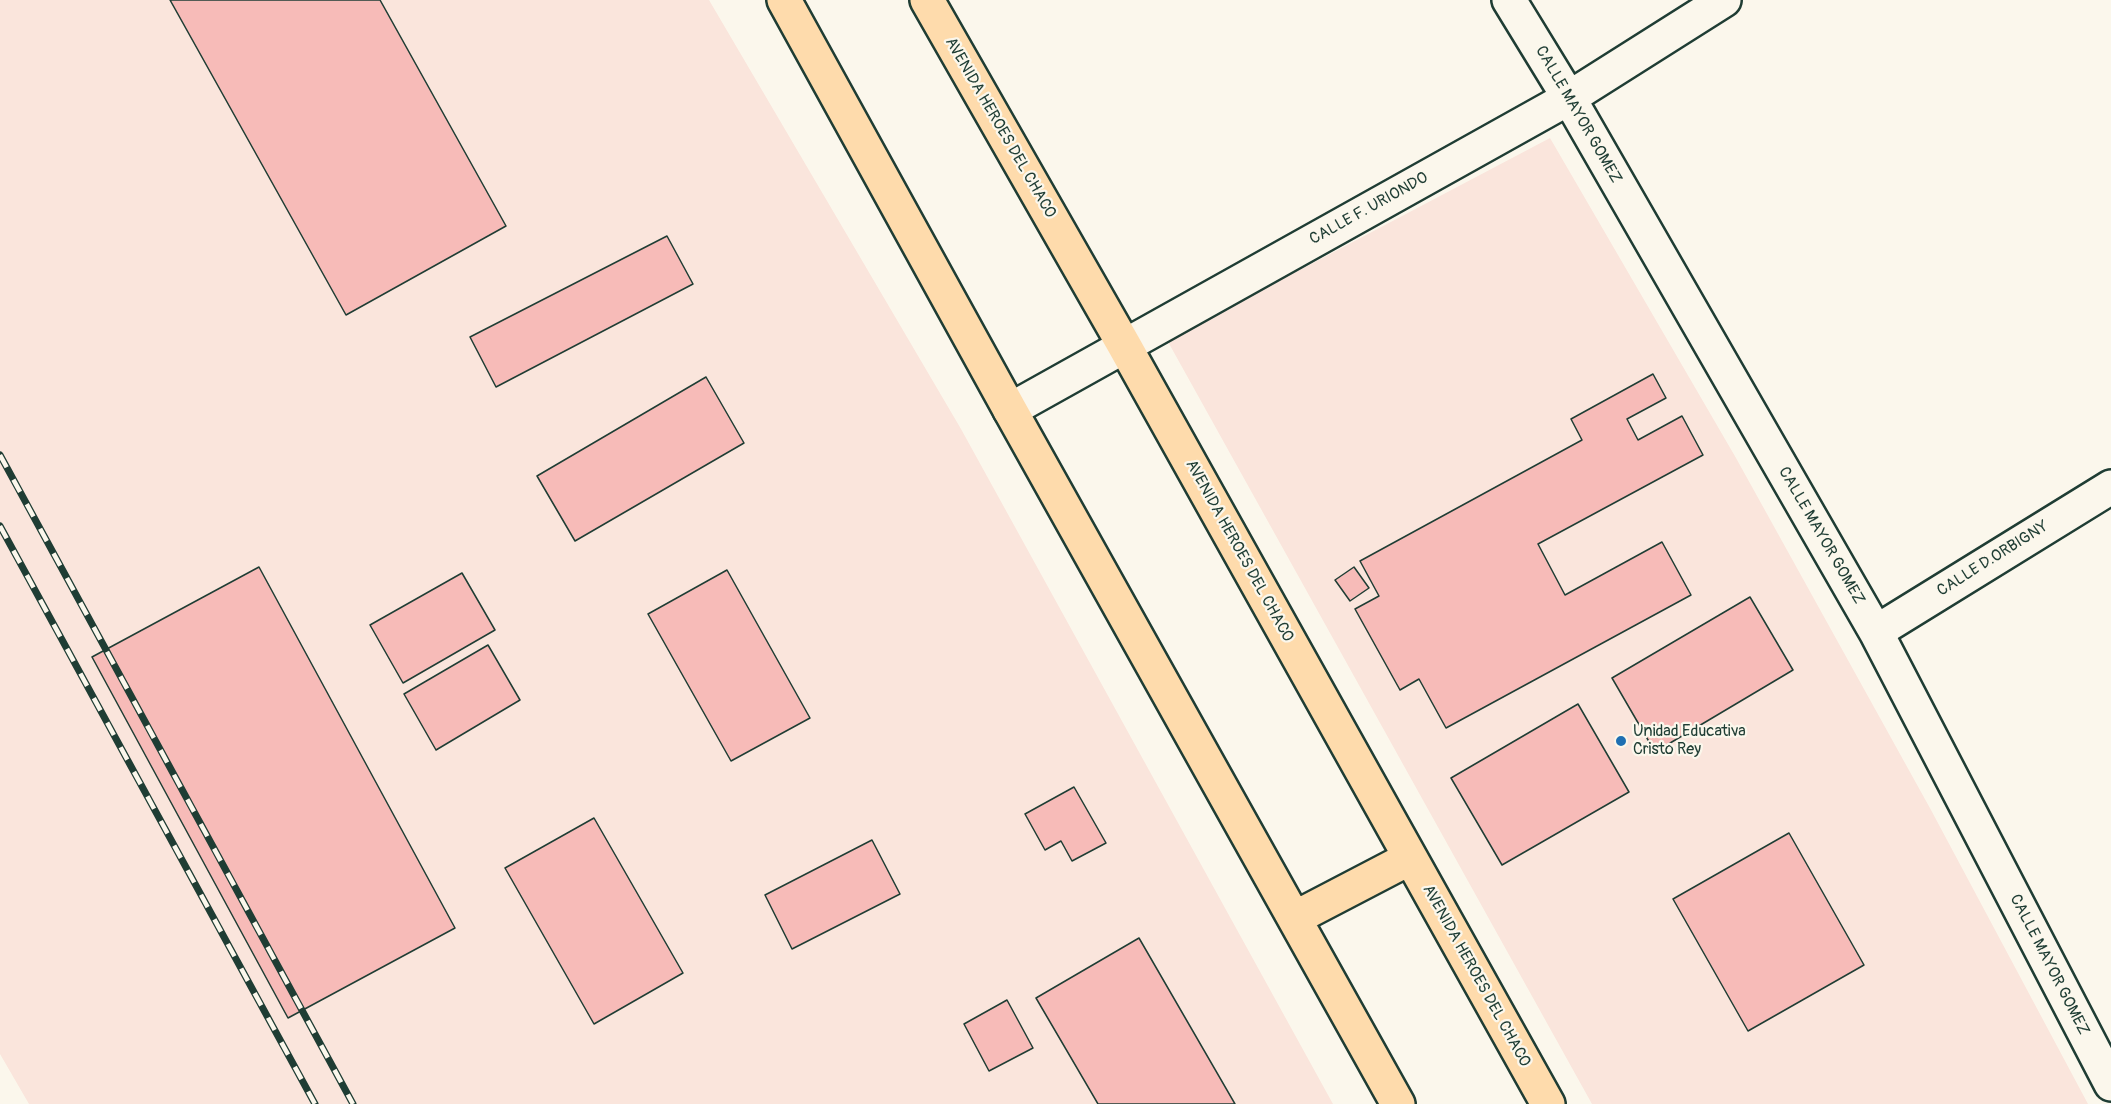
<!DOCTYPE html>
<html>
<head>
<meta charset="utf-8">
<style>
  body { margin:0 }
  canvas { display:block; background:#fbf7ec }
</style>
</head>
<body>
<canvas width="2111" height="1104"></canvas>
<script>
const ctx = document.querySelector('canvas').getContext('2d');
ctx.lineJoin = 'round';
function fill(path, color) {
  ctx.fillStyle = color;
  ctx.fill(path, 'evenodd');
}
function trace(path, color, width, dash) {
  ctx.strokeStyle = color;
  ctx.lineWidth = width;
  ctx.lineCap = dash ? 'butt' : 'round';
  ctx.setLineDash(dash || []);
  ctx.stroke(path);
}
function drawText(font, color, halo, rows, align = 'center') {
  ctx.font = font + ' Pangolin,sans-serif';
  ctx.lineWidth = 4.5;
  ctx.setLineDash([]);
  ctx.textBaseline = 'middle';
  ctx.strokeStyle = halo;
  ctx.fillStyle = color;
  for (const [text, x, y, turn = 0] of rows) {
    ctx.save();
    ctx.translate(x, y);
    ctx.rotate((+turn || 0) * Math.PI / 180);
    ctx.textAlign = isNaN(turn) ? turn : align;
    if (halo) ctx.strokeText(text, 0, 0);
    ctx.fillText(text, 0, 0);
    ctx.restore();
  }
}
const built = new Path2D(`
  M 0,0 L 709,0 L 961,429 L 1333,1104 L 29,1104 L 0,1054 Z
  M 1550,138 L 1736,458 L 1931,810 L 2088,1104 L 1592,1104 L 1167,340 Z`);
const building = new Path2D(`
  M 170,0 L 380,0 L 506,226 L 346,315 Z
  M 667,236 L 693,284 L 496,387 L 470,337 Z
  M 1653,374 L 1666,398 L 1627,419 L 1638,440 L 1682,416 L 1703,455 L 1538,544 L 1565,595 L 1662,542 L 1691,595 L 1446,728 L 1419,679 L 1400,690 L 1355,609 L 1379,596 L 1360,561 L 1582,440 L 1571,419 Z
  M 706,377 L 744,443 L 575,541 L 537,476 Z
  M 259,567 L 455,928 L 288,1018 L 92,657 Z
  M 1354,567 L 1369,588 L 1350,601 L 1335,580 Z
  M 727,570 L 810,718 L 731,761 L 648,614 Z
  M 462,573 L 495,630 L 403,683 L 370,625 Z
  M 1750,597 L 1793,670 L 1655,752 L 1612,678 Z
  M 488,645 L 520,700 L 436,750 L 404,694 Z
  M 1578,704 L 1629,792 L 1502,865 L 1451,778 Z
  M 1074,787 L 1106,843 L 1072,861 L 1061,841 L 1045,850 L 1025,814 Z
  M 594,818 L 683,973 L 594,1024 L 505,868 Z
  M 1789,833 L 1864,965 L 1748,1031 L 1673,899 Z
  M 872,840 L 900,894 L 792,949 L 765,895 Z
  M 1139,938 L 1235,1104 L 1098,1104 L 1036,998 Z
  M 1007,1000 L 1033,1048 L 989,1071 L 964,1024 Z`);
const minor = new Path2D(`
  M 1509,0 L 1569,98 L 1876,632 L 2111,1084
  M 1010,410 L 1569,98 L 1724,0
  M 1876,632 L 2111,487`);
const primary = new Path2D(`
  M 784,0 L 1010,410 L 1398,1104
  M 927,0 L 1124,345 L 1548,1104
  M 1295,918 L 1410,858`);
const rail = new Path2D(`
  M 0,455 L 353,1104
  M 0,526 L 315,1104`);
const markers = [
  [1621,741,6,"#1f6fb2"]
];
const streetNames = [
  ["CALLE MAYOR GOMEZ",1578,115,60],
  ["AVENIDA HEROES DEL CHACO",1000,128,60],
  ["CALLE F. URIONDO",1369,209,-29],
  ["CALLE MAYOR GOMEZ",1821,536,60],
  ["AVENIDA HEROES DEL CHACO",1239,551,61],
  ["CALLE D.ORBIGNY",1993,559,-32],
  ["CALLE MAYOR GOMEZ",2049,965,63],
  ["AVENIDA HEROES DEL CHACO",1476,976,61]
];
const poiNames = [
  ["Unidad Educativa",1633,732],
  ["Cristo Rey",1633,750]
];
fill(built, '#fae5dc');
fill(building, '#f7bbb8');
trace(building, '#1f3d34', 1.5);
trace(minor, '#1f3d34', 38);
trace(primary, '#1f3d34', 38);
trace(minor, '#fbf7ec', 33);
trace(primary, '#fedbac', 33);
trace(rail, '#1f3d34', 7);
trace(rail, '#fbf7ec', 4.5, [14]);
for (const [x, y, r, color] of markers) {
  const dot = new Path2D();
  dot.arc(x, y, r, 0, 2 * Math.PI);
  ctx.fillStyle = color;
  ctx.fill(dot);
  trace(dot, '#fbf7ec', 2);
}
drawText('16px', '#1f3d34', '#fbf7ec', streetNames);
drawText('16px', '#1f3d34', '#fbf7ec', poiNames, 'left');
</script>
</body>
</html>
